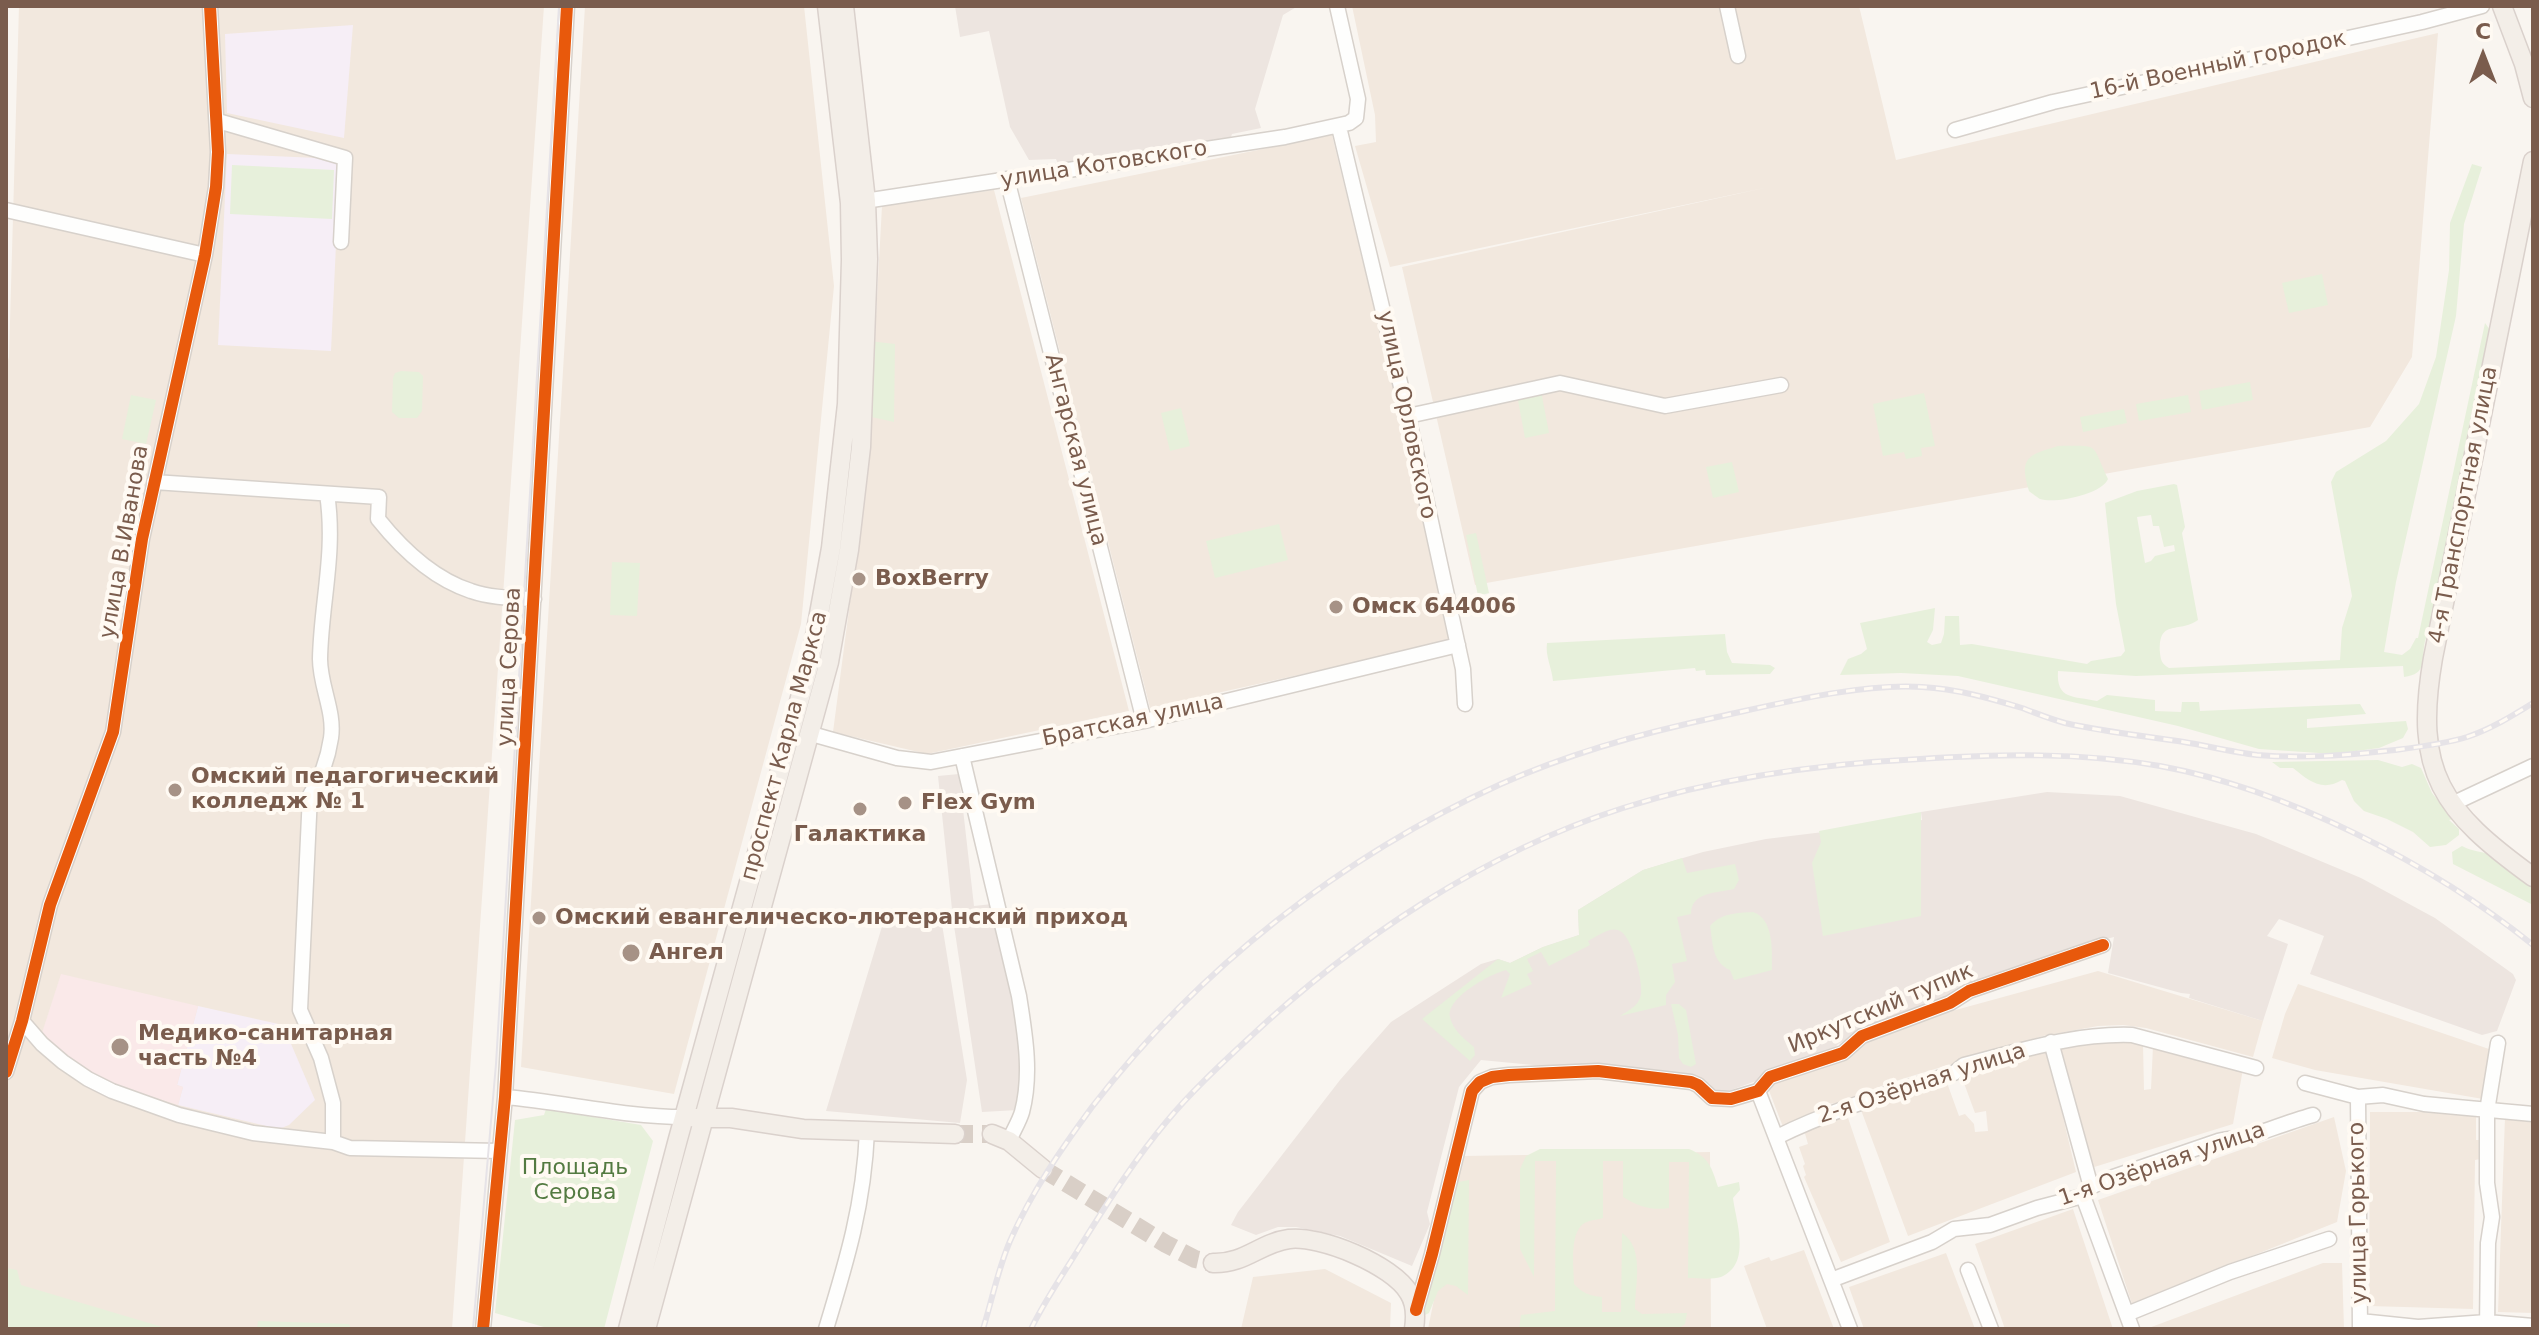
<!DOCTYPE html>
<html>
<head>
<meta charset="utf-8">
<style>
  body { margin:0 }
  #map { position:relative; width:2539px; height:1335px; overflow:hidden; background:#f9f5f0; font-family:"DejaVu Sans",sans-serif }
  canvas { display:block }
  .frame { position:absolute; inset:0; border:8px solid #7a5c4d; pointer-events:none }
  .north { position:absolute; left:2443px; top:16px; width:80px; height:80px; -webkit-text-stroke:6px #fffaf3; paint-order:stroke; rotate:0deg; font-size:22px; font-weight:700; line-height:32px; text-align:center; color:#7a5c4d }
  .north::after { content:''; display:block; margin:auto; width:28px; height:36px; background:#7a5c4d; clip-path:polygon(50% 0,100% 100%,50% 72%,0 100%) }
</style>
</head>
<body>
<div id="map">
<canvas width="2539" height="1335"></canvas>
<div class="frame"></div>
<div class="north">С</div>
</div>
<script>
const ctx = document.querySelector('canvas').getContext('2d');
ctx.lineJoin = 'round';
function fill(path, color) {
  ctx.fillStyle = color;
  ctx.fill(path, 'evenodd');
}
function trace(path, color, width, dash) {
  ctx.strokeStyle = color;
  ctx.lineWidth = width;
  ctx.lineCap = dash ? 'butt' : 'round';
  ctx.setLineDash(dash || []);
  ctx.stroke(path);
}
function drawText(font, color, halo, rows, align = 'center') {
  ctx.font = font + ' "DejaVu Sans",sans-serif';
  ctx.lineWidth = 8;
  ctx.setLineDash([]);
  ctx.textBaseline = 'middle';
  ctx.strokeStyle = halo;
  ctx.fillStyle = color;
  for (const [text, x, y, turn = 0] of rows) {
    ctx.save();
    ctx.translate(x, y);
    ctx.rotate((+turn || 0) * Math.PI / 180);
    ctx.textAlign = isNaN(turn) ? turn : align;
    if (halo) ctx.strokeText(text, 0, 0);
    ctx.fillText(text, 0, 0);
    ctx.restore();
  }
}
const residential = new Path2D(`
  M 19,6 L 544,6 L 452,1329 L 157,1329 L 6,1285 L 6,368 L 9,357 Z
  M 585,6 L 804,6 L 834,286 L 801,624 L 674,1094 L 521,1067 Z
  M 1352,6 L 1859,6 L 1896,160 L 2438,33 L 2412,357 L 2370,427 L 1475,585 L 1402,267 L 1769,187 L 1390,267 L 1355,146 L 1376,142 L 1375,115 Z
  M 1332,135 L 1455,640 L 1150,708 L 1021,198 Z
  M 994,190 L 1129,711 L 927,754 L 833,732 L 868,464 L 882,206 Z
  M 2098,971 L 2263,1021 L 2253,1057 L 2146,1028 L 2123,1025 L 2098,1026 L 2043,1036 L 1889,1083 L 1869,1091 L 1871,1097 L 1858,1102 L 1825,1104 L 1824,1111 L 1783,1127 L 1768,1088 L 1772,1080 L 1856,1044 L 1941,1014 Z
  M 2298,984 L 2489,1049 L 2483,1099 L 2315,1070 L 2272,1058 L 2285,1014 Z
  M 2111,1041 L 2143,1044 L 2144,1090 L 2151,1089 L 2153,1046 L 2243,1069 L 2233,1124 L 2091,1168 L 2061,1048 Z
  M 2047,1050 L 2076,1172 L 1908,1236 L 1861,1110 L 1946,1080 L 1959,1116 L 1965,1114 L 1974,1124 L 1975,1132 L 1988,1131 L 1986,1111 L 1975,1113 L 1961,1075 L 1966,1070 Z
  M 2370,1112 L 2424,1112 L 2476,1116 L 2476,1140 L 2481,1140 L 2481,1159 L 2475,1160 L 2473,1309 L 2369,1306 Z
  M 1847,1115 L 1890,1242 L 1841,1262 L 1804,1177 L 1806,1175 L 1803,1166 L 1805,1164 L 1799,1147 L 1808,1144 L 1804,1130 Z
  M 2334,1117 L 2346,1171 L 2337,1222 L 2132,1304 L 2098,1200 Z
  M 2505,1117 L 2533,1119 L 2533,1313 L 2498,1312 Z
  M 1710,1152 L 1711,1329 L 1428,1329 L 1463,1156 Z
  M 2073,1209 L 2113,1329 L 2005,1329 L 1975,1244 Z
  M 1804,1250 L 1834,1329 L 1767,1329 L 1744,1266 L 1769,1257 L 1771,1261 Z
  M 1946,1253 L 1975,1329 L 1864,1329 L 1849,1287 Z
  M 2323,1263 L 2342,1263 L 2344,1329 L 2146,1329 Z
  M 1325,1269 L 1391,1303 L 1390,1329 L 1241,1329 L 1253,1277 Z`);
const industrial = new Path2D(`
  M 955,6 L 1298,6 L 1283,15 L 1255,109 L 1261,128 L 1232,134 L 1231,137 L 1058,164 L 1056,159 L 1029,160 L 1010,127 L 989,31 L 960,37 Z
  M 959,774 L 974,906 L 992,904 L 1016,1003 L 1021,1041 L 1018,1110 L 982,1112 L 953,919 L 938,776 Z
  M 2047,792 L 2120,796 L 2256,834 L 2361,878 L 2435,918 L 2513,974 L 2516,980 L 2497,1031 L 2482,1035 L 2310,974 L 2324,936 L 2279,919 L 2267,936 L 2288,944 L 2263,1021 L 2189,998 L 2190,994 L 2181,993 L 2108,973 L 2114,937 L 2071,948 L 2069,953 L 1861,1033 L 1838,1044 L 1829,1055 L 1731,1090 L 1711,1093 L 1710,1084 L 1692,1076 L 1554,1067 L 1481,1060 L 1459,1087 L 1427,1212 L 1430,1224 L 1412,1266 L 1340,1236 L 1296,1227 L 1278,1227 L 1256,1235 L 1231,1225 L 1238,1212 L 1340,1080 L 1391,1022 L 1481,964 L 1498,959 L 1510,963 L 1543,947 L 1579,935 L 1578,910 L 1643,870 L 1703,852 L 1766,839 L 1922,820 L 1921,812 Z
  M 887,910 L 942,924 L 967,1080 L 960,1123 L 826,1111 Z`);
const education = new Path2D(`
  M 353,25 L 344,138 L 227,113 L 225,34 Z
  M 227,154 L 340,159 L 331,351 L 218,345 Z
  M 198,1006 L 283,1025 L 315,1100 L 289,1125 L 279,1129 L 178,1105 L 183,1087 L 177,1085 Z`);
const medical = new Path2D(`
  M 61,974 L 198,1006 L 177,1085 L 183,1087 L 178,1105 L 96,1079 L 41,1036 Z`);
const green = new Path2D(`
  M 2472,164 L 2482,167 L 2464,224 L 2456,316 L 2396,582 L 2384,652 L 2402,655 L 2410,649 L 2416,638 L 2418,638 L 2485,323 L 2490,330 L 2433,622 C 2431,628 2427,634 2425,641 C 2421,660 2428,674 2404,677 L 2403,666 L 2136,676 L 2058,671 C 2056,700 2074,696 2097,701 L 2107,695 L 2155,700 L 2155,711 L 2181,712 L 2182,702 L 2199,702 L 2200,711 L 2360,704 L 2366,714 L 2307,719 L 2307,728 L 2406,721 L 2408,729 L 2403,738 L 2379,748 L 2334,754 L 2259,749 L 2178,726 L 1958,676 L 1901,673 L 1840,675 L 1848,659 L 1861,654 L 1867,649 L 1860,623 L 1935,608 L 1933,630 L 1927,642 L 1932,645 L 1941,643 L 1944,634 L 1945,616 L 1959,616 L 1960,645 L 1972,644 L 2087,664 L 2091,661 L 2121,656 L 2125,651 L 2116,604 L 2105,503 L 2137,491 L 2174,484 L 2177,485 L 2185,527 L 2182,533 L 2198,620 C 2178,634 2158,618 2160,653 C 2161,661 2162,664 2169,668 L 2340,660 L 2342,628 L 2352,596 L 2331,482 L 2336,472 L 2386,441 L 2419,404 L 2436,357 L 2449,270 L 2450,223 ZM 2151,515 L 2153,526 L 2159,526 L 2164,547 L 2174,545 L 2175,551 L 2155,556 L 2151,561 L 2145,563 L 2137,517 Z
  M 232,165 L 334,170 L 332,219 L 230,214 Z
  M 2322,274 L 2328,305 L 2289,313 L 2282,283 Z
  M 869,341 L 895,344 L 894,422 L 867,416 Z
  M 401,371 L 419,372 L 423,376 L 422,411 L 417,418 L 399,418 L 392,412 L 393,378 L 395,373 Z
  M 2250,382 L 2253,400 L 2202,410 L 2199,391 Z
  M 1541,391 L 1549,433 L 1525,438 L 1517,395 Z
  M 1924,393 L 1935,446 L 1921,448 L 1922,456 L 1906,459 L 1904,452 L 1883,456 L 1873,404 Z
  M 131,395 L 156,400 L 146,444 L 122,439 Z
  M 2188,395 L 2191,412 L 2139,421 L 2136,404 Z
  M 1181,408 L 1190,446 L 1170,451 L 1161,413 Z
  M 2124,409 L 2127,423 L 2083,432 L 2080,417 Z
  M 2058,446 C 2102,446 2090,442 2108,479 C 2102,494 2056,504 2040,499 C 2040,499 2030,492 2029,491 C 2019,458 2027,455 2058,446 Z
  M 1732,462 L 1739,492 L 1713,498 L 1706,467 Z
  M 1279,524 L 1288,560 L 1215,578 L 1206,541 Z
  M 1476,533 L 1489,593 L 1478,596 L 1466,535 Z
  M 612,562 L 640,563 L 637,616 L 610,615 Z
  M 1725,634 L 1727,652 L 1732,663 L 1770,665 L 1775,668 L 1770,674 L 1706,675 L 1705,670 L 1696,671 L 1695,668 L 1553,681 C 1552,668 1545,656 1547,643 Z
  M 2378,760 L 2402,767 L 2412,764 L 2421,768 L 2432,793 L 2453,819 L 2449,820 L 2459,829 L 2459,835 L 2446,845 L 2430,847 L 2413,832 L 2387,819 L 2364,811 L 2354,801 L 2345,781 L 2342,780 C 2322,792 2309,781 2293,768 L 2280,768 L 2272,762 Z
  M 1921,812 L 1921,916 L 1823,936 L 1812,863 L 1821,842 L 1819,831 Z
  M 2462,846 C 2473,852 2483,851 2494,856 C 2508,863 2521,875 2533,884 L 2533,905 L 2453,864 L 2452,852 Z
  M 1682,858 L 1687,873 L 1735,864 L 1739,880 L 1734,889 C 1716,893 1691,892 1691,914 L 1677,917 L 1687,961 L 1672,964 L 1675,982 L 1666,995 L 1666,1005 L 1620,1016 C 1629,1010 1639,1006 1641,994 C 1643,981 1632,934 1618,930 C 1609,927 1596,937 1588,941 L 1590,945 L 1549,966 L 1541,952 L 1527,959 L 1533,971 L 1527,974 L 1532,984 L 1501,998 L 1510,974 L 1506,970 C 1490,974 1446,998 1450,1017 C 1453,1031 1465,1039 1474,1047 L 1475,1055 L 1470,1061 L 1422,1019 L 1498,959 L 1510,963 L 1543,947 L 1579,935 L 1578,910 L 1643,870 Z
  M 1753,912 C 1774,919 1772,950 1772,970 L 1734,980 L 1730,970 C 1712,962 1713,944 1710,926 C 1721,913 1737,913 1753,912 Z
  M 1671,1004 L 1679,1004 L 1686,1010 L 1696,1064 L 1691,1067 L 1683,1064 L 1679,1058 L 1678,1035 Z
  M 546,1109 L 641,1125 L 653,1141 L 604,1329 L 551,1329 L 495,1313 L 515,1120 L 544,1115 Z
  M 1540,1149 L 1689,1149 C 1709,1157 1712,1168 1718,1187 L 1739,1182 L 1740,1190 L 1733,1198 C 1736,1222 1752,1264 1721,1277 C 1711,1280 1698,1278 1688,1278 L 1689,1162 L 1669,1162 L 1669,1208 C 1651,1211 1638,1206 1623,1197 L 1623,1161 L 1603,1161 L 1603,1218 C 1597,1220 1588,1220 1583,1224 C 1569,1235 1574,1268 1574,1284 C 1582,1293 1590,1296 1602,1297 L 1602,1312 L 1621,1312 L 1622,1233 C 1645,1248 1635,1285 1635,1309 L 1642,1314 L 1687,1313 L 1685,1324 L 1679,1328 L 1668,1329 L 1519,1329 L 1521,1315 L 1555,1311 L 1556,1161 L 1535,1161 L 1534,1277 L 1520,1249 L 1520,1169 L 1526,1156 Z
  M 1469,1180 L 1468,1295 L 1456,1286 L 1447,1284 L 1438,1291 L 1429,1313 L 1423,1316 L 1419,1313 L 1453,1183 Z
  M 6,1268 L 17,1270 L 21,1285 L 169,1329 L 6,1329 Z
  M 258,1321 L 349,1324 L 351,1329 L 257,1329 Z`);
const majorTunnel = new Path2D(`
  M 955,1134 L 992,1134
  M 1043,1169 L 1166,1244 L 1195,1259 L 1213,1263`);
const minor = new Path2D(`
  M 1727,6 L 1738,56
  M 218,121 L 345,158 L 341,242
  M 1339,127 L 1408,416 L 1463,669 L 1465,704
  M 1955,130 L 2053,102 L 2422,22 L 2482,6
  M 1007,179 L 1144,721
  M 858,202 L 1285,137 L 1349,123 L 1356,118 L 1358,99 L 1337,6
  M 6,210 L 205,255
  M 1408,416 L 1560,383 L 1665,406 L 1781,385
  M 154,482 L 379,497 L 378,519 C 402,549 434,579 471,591 C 491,598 513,598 534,599
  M 327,494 C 336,552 321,603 320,659 C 320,686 335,712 331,738 C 328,758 321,778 310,795 L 300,1010 L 321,1058 L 333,1103 L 333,1142
  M 808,733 L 897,758 L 931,762 L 1144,721 L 1458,645
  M 962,756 L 1019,996 C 1025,1034 1032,1074 1022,1112 C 1019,1122 1013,1131 1009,1141
  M 2452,804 L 2533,766
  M 22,1021 L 42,1044 L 63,1062 L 88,1079 L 112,1091 L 179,1115 L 253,1133 L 333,1142 L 350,1148 L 500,1151
  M 2051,1042 L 2091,1187
  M 6,1072 L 22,1021 L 50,905 L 113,732 L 142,539 L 205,255 L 216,187 L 218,152 L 210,6
  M 2305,1083 L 2358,1097 L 2383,1095 L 2424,1104 L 2533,1114
  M 1758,1091 L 1850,1329
  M 505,1097 C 564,1102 624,1117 684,1117
  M 2358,1097 L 2360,1329
  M 1777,1137 C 1833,1109 1894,1092 1954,1073 L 1964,1065 C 2019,1051 2075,1033 2132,1035 L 2256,1068
  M 2083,1196 L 2132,1329
  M 1968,1270 L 1991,1329
  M 1831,1280 L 1932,1242 L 1954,1229 L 1990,1225 L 2037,1208 L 2083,1196 L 2091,1187 L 2107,1179 L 2218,1141 C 2229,1138 2240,1139 2250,1136 C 2271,1129 2292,1121 2313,1115
  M 1416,1310 L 1432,1254 L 1472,1091 L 1480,1082 L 1492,1077 L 1509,1075 L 1598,1071 L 1691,1082 L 1698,1085 L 1712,1098 L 1731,1099 L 1758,1091 L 1770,1077 L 1843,1053 L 1862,1036 L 1950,1003 L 1969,991 L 2103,945
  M 2127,1314 L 2230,1272 L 2329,1239
  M 2360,1321 L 2418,1327 L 2487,1322 L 2533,1326
  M 483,1329 L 505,1097 L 567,6
  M 826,1329 C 847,1260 864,1204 867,1131
  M 2487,1329 L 2488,1243 L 2492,1217 L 2487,1183 L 2487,1111 L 2498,1043`);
const major = new Path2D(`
  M 2502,6 L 2524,64 L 2533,98
  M 2533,161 L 2433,658 C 2413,773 2442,811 2533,877
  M 695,1118 L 731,1118 L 803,1129 L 955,1134
  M 992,1134 L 1009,1141 L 1043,1169
  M 1213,1263 C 1245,1264 1260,1243 1289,1239 C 1320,1235 1393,1265 1409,1293 C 1416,1304 1416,1316 1414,1329
  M 628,1329 L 678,1139 L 811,658 L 831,548 L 847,404 L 851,260 L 850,203 L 827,6
  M 646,1329 L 829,662 L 849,550 L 861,447 L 868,259 L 866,201 L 844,6`);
const tram = new Path2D(`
  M 473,1329 L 496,1064 L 559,6`);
const rail = new Path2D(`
  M 983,1329 C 992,1300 998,1269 1010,1241 C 1031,1193 1061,1149 1092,1107 C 1199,968 1342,856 1501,784 C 1572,752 1646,732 1722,716 C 1781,703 1862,683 1922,687 C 1957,689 1989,698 2022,708 C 2036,713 2050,719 2065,723 C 2105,732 2144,736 2184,742 C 2208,746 2232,752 2257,755 C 2303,759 2349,755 2395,750 C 2419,747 2444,744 2467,737 C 2491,729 2512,716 2533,703
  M 1031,1329 C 1045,1300 1064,1273 1081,1245 C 1108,1202 1134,1160 1167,1121 C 1191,1092 1220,1065 1248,1039 C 1353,940 1485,852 1623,808 C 1720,777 1819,764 1920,759 C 2000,754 2081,752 2160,766 C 2286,789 2434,865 2533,945`);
const cycleway = new Path2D(`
  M 6,1072 L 22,1021 L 50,905 L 113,732 L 142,539 L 205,255 L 216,187 L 218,152 L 210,6
  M 1416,1310 L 1432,1254 L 1472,1091 L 1480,1082 L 1492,1077 L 1509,1075 L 1598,1071 L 1691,1082 L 1698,1085 L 1712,1098 L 1731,1099 L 1758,1091 L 1770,1077 L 1843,1053 L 1862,1036 L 1950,1003 L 1969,991 L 2103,945
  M 483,1329 L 505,1097 L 567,6`);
const markers = [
  [859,579,8,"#a69286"],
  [1336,607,8,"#a69286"],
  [175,790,8,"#a69286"],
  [905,803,8,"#a69286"],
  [860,809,8,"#a69286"],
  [539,918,8,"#a69286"],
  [631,953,10,"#a69286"],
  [120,1047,10,"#a69286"]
];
const streetNames = [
  ["16-й Военный городок",2218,66,-12],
  ["улица Котовского",1104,165,-9],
  ["улица Орловского",1406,415,78],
  ["Ангарская улица",1075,450,76],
  ["4-я Транспортная улица",2464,505,-79],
  ["улица В.Иванова",125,542,-80],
  ["улица Серова",510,667,-87],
  ["Братская улица",1133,721,-12],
  ["проспект Карла Маркса",785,746,-75],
  ["Иркутский тупик",1881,1009,-23],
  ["2-я Озёрная улица",1922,1084,-18],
  ["1-я Озёрная улица",2162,1165,-19],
  ["улица Горького",2359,1213,-91]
];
const poiNames = [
  ["BoxBerry",875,579],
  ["Омск 644006",1352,607],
  ["Омский педагогический",191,777],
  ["колледж № 1",191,802],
  ["Flex Gym",921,803],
  ["Галактика",860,835,"center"],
  ["Омский евангелическо-лютеранский приход",555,918],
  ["Ангел",649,953],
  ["Медико-санитарная",138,1034],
  ["часть №4",138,1059]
];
const parkNames = [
  ["Площадь",575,1168],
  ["Серова",575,1193]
];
fill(residential, '#f2e8de');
fill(industrial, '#ede5e0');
fill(education, '#f6eef6');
fill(medical, '#fae9e9');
fill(green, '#e7f0db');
trace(majorTunnel, '#d9cfc7', 18, [18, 9]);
trace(minor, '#d7d1cb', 17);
trace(major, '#dad1cc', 21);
trace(minor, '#fefefd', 14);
trace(major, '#f3eee8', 18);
trace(tram, '#e6e3e7', 2);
trace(rail, '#e6e3e7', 6);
trace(rail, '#fffaf3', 3, [9]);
trace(cycleway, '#e8590c', 12);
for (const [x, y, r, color] of markers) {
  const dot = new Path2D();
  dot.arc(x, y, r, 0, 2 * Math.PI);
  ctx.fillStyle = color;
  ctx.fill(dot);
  trace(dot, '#fffaf3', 3);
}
drawText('22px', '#7a5c4d', '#fffaf3', streetNames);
drawText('bold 22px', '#7a5c4d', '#fffaf3', poiNames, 'left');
drawText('22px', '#537a41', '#fffaf3', parkNames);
</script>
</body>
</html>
